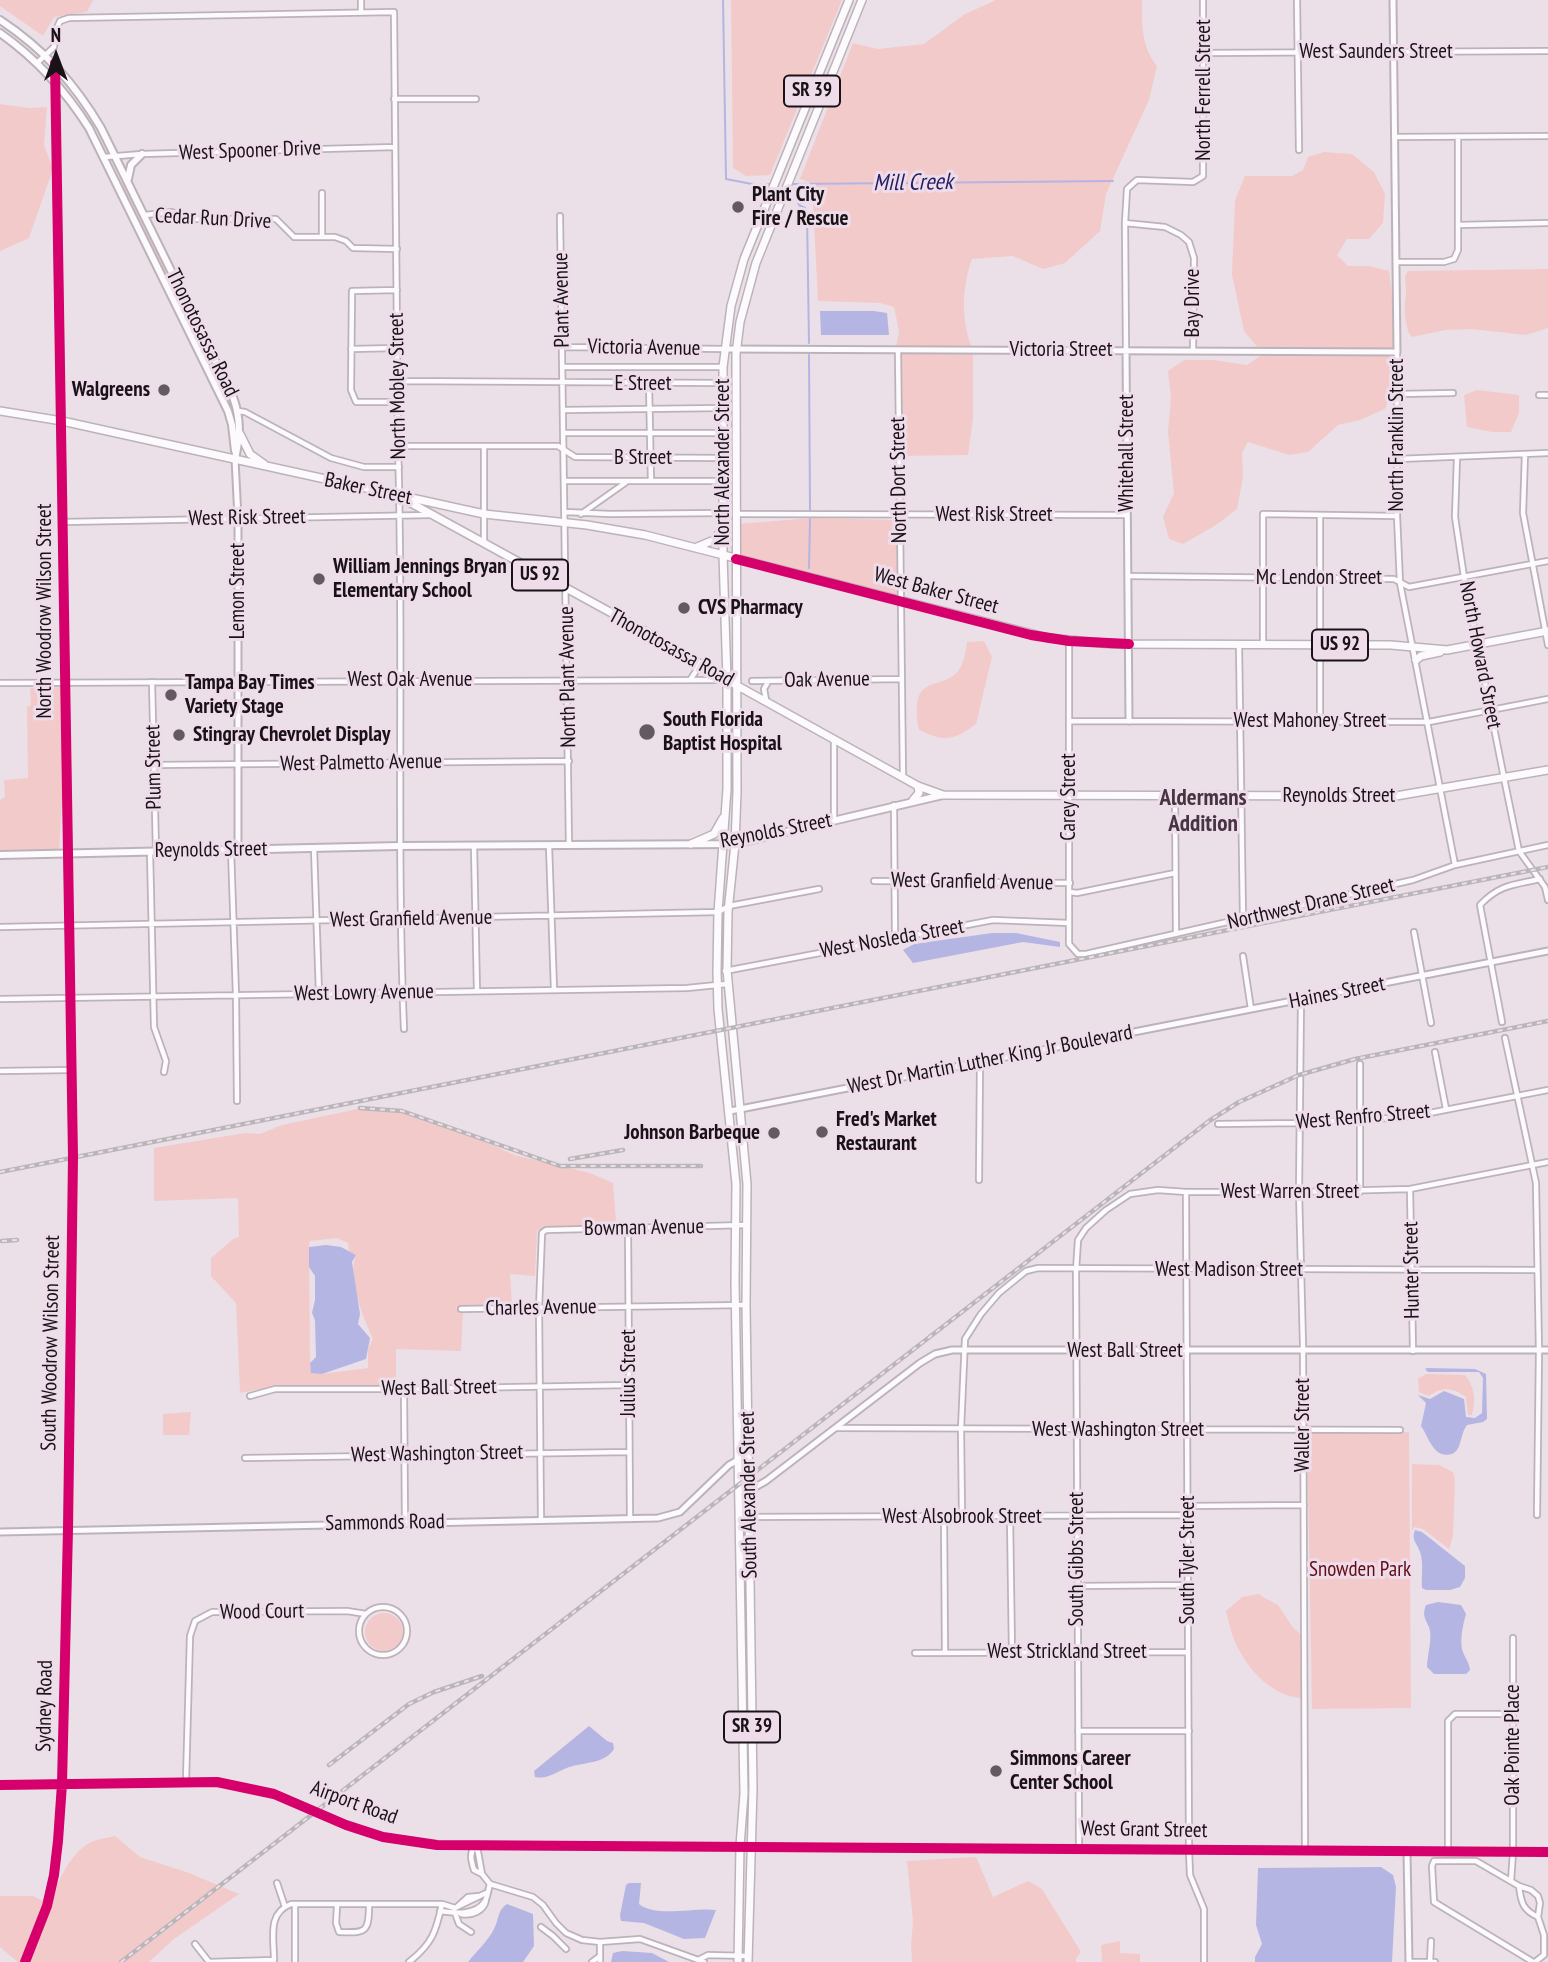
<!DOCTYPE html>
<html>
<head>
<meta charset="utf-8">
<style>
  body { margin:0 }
  #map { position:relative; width:1548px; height:1962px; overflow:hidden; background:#ebe0e8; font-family:"PT Sans Narrow",sans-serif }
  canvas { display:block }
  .north { position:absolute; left:21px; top:21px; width:70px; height:70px; -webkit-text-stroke:5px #efdceb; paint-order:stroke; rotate:0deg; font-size:19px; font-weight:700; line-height:28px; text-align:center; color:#191217 }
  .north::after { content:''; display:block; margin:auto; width:24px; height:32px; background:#191217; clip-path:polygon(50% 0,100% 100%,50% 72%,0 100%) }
</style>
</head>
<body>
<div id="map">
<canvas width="1548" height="1962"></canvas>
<div class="north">N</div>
</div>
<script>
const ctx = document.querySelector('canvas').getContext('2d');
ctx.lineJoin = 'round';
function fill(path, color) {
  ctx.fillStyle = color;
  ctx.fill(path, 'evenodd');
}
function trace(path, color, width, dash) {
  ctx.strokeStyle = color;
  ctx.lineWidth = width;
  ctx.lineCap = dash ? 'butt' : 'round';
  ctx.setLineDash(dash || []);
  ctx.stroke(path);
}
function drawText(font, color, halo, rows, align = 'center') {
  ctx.font = font + ' "PT Sans Narrow",sans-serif';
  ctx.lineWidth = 6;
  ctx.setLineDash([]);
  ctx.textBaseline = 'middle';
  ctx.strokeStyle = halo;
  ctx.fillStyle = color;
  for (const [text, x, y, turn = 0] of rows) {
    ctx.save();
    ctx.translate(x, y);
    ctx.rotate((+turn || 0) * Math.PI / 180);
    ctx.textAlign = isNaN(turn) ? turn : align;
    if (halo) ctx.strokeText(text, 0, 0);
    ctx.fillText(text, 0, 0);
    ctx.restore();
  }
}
const green = new Path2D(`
  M 0,0 L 93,0 L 87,12 L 54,17 L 43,36 L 0,6 Z
  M 731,0 L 842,0 L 770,175 L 746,176 L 733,168 Z
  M 996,0 L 1142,0 C 1142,24 1141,46 1157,66 L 1149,100 L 1106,194 L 1100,231 L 1065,263 L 1043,269 L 1013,256 L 972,259 C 962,287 961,318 971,346 L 896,347 L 899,331 L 894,307 L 880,303 L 818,301 L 812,183 L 800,179 L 853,43 L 878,49 L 924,44 L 965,14 Z
  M 0,104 L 29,108 L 47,107 L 44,145 L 53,169 L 29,238 L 0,251 Z
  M 1324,152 L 1352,154 L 1374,172 L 1385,194 L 1383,223 L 1369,239 L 1347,239 L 1337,255 L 1348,266 L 1369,266 L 1389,271 L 1394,314 L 1393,348 L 1258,348 L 1244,331 L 1232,275 L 1235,200 L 1245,176 L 1292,176 L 1303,170 L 1308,157 Z
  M 119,174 L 169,276 C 155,262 125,195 119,174 Z
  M 1548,269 L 1548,328 L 1526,335 L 1472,329 L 1445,330 L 1412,337 L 1409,333 C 1404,319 1404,307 1406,293 C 1407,284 1402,279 1408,271 Z
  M 901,353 L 973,353 L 973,418 L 968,455 L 902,456 Z
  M 1263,354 L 1393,355 L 1390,396 L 1385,409 L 1360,420 L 1338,425 L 1308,452 L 1289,455 L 1248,442 L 1242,453 L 1243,477 L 1237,509 L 1216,525 L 1183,544 L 1169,539 L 1163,517 L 1174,493 L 1168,432 L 1171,398 L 1168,371 L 1184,360 L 1214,360 L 1247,365 Z
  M 1477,390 L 1519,395 L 1519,413 L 1511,432 L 1492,432 L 1467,427 L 1464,395 Z
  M 813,518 L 897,520 L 898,598 L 739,556 L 737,524 Z
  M 984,641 L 992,657 L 976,724 C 953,741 945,742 919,730 C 907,665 948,697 962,664 C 965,658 966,649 967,642 Z
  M 61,687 L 63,784 L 59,851 L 0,852 L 0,800 L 5,797 L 4,780 L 28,778 L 27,707 L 31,705 L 30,688 Z
  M 362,1108 L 402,1109 L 460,1130 L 514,1155 L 590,1173 L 613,1183 L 616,1221 L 620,1225 L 546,1227 L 537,1231 L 535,1276 L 510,1274 L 512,1305 L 459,1306 L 459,1312 L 463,1312 L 461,1351 L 396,1349 L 396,1386 L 275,1386 L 240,1393 L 236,1303 L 211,1276 L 211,1258 L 233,1239 L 239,1237 L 238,1198 L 154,1201 L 154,1148 L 245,1133 L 260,1134 L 282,1125 ZM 337,1238 L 348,1243 L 349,1251 L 356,1255 C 347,1278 363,1317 373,1339 L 368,1349 L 368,1368 L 322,1374 L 316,1373 L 310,1368 L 309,1243 L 310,1241 Z
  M 1426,1374 L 1465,1375 C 1475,1387 1476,1400 1472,1415 L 1468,1415 L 1466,1397 C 1453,1388 1443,1386 1429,1396 L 1419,1392 L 1418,1379 Z
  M 191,1412 L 189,1435 L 163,1435 L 163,1414 Z
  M 1409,1432 L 1411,1708 L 1312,1709 L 1307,1433 Z
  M 1412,1464 L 1439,1465 L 1453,1472 L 1455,1479 L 1453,1536 L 1449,1549 L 1423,1529 L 1415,1527 L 1412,1530 Z
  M 1258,1594 L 1278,1605 L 1292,1626 L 1301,1635 L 1301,1698 C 1273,1696 1250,1672 1238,1648 C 1232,1637 1229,1623 1226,1611 L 1242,1597 Z
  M365 1632a19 19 0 1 1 38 0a19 19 0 1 1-38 0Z
  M 115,1836 L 140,1857 L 189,1873 L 239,1894 L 174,1939 L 149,1962 L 28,1962 C 45,1927 55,1863 89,1843 C 96,1839 107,1838 115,1836 Z
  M 976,1857 L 993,1897 L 1028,1881 L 1042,1889 L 1081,1952 L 1076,1959 L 1076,1962 L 912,1962 L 911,1946 L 913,1922 L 907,1861 Z
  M 0,1896 L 33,1896 L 45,1902 L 34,1936 L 22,1962 L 18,1962 L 0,1947 Z
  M 1120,1941 L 1120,1953 L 1140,1954 L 1140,1962 L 1102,1962 L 1101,1945 Z`);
const water = new Path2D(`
  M 820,311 L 874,311 L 887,313 L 889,335 L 821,335 Z
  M 992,933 L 1016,933 L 1060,942 L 1060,947 L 1023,942 L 913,963 L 903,950 L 914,944 Z
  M 326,1245 L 341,1247 L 356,1255 L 352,1262 L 360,1314 L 358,1324 L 370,1338 L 366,1359 L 322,1374 L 311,1373 L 310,1363 L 316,1357 L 315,1320 L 312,1313 L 315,1300 L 315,1276 L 309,1267 L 309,1247 Z
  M 1427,1368 L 1475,1369 L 1486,1374 L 1487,1419 L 1483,1422 L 1467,1425 C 1462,1432 1462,1438 1459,1446 C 1458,1449 1456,1452 1452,1454 C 1433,1459 1429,1437 1421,1426 L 1426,1403 L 1418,1395 L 1430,1399 L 1444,1391 L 1464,1399 L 1466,1417 L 1475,1418 L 1482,1413 L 1483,1378 L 1479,1372 L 1428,1372 L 1425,1369 Z
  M 1415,1530 L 1422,1532 L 1465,1566 L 1465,1578 L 1460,1587 L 1450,1590 L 1426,1590 L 1422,1588 C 1421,1577 1424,1563 1420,1552 C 1417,1542 1411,1541 1415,1530 Z
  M 1438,1602 L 1461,1605 L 1466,1614 C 1463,1625 1460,1638 1462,1649 C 1464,1657 1469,1661 1470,1670 L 1466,1674 L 1434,1674 L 1427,1667 C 1427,1655 1433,1638 1429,1627 C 1425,1618 1422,1615 1426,1605 Z
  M 589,1726 L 607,1741 L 613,1743 L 614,1749 C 605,1763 588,1762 573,1766 C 559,1769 550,1780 535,1777 L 534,1771 Z
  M 1381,1867 L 1393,1875 L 1396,1887 L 1392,1962 L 1255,1962 L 1255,1957 L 1262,1944 L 1256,1925 L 1258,1868 Z
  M 629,1883 L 641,1883 L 639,1904 C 656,1918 695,1907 716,1910 L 705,1938 L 684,1939 L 644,1923 L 621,1921 L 620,1915 L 626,1885 Z
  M 507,1904 L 533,1914 L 534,1946 L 523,1962 L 468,1962 C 476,1952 488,1941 494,1929 C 499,1920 497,1910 507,1904 Z
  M 622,1951 L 652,1953 L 669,1962 L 611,1962 L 613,1953 Z`);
const stream = new Path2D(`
  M 723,0 L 726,179 L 757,185 L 772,184
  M 792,184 L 1113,181
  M 803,184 L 797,200 L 799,205 L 805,208 L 807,213 L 809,343
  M 809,355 L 810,510
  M 809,568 L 810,519`);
const minor = new Path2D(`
  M 1297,0 L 1299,150
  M 361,12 L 361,0
  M 1203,53 L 1548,51
  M 37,63 L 54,47 L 56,30 L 60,21 L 69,18 L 394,12 L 398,446 C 404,640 396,835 404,1029
  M 394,99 L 476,99
  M 1394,137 L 1548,136
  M 105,157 L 142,154 L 395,147
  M 322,193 L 322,237
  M 145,215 L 172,212 L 186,219 L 276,219 L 294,237 L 335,237 L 346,241 L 353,248 L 397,249
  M 560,216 L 569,845
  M 1125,223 L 1165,227 L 1181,235 L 1189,242 L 1194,258 L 1193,350
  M 1458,225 L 1548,223
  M 1396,262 L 1444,262 L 1454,259 L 1458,250 L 1458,137
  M 397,290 L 352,291 L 351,390 L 356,402 L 398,402
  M 563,347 L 724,349
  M 351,349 L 397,348
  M 898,350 L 903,777
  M 1126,350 L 1125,223 L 1127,189 L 1137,180 L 1193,182 L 1203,176 L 1203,0
  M 1397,352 L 1397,516 L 1400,583 L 1455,865
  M 564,367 L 723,367
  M 397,381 L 722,383
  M 649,384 L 651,481
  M 1398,394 L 1453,393
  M 1539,395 L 1548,395
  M 564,410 L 722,408
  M 238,411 L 245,412 L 331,458 L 364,467 L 399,467
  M 565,433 L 722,433
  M 398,446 L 558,446 L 575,457 L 722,458
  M 1525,454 L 1523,513 L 1548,645
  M 1457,458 L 1455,517 L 1464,577 L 1504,778 L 1519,851 L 1545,887 L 1548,900
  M 1398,459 L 1548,453
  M 565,481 L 722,481
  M 566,512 L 610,514 L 722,513
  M 581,514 L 625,483
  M 736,514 L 1127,515
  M 1320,516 L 1320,722
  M 63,522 L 430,515
  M 484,543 L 484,446
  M 1128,576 L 1394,579 L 1409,587 L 1548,561
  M 1069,641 L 1069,944 L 1078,954 L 1086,954 L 1413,880 L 1455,865 L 1548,845
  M 1263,644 L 1263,514 L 1397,516
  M 1239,645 L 1243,919
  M 690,680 L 696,671 L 696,663
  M 752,681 L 902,679
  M 152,682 L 156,851
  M 0,683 L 724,680
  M 766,700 L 764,689 L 768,682
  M 1069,721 L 1429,722 L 1548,699
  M 834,740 L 834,820
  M 154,765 L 569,761
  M 1175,796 L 1176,934
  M 894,805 L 895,937
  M 474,846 L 477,991
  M 549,846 L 554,989
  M 314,848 L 319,993
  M 231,850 L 236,995 L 237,1101
  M 150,852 L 154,1027 L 166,1061 L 164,1072
  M 874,881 L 1070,883
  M 1070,892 L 1077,893 L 1175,873
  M 0,927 L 718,912 L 729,906 L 819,889
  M 1414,932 L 1431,1023
  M 1243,956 L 1251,1009
  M 725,971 L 993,920 L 1069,923
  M 0,999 L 687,988 L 727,984
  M 1301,1000 L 1299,1192 L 1303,1345 L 1305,1851
  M 1502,1022 L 1480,905 C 1500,884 1514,885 1540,879
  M 1505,1038 L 1536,1183 L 1539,1351 L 1537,1515
  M 1435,1052 L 1446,1109
  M 1360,1064 L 1360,1192
  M 0,1071 L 71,1070
  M 1218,1124 L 1299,1123 L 1409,1117 L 1548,1090
  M 979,1180 L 980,1062
  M 1410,1189 L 1413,1351
  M 1186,1192 L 1189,1850 L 1190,1875 L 1204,1909 L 1204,1962
  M 628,1227 L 630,1519
  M 461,1309 L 746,1305
  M 404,1389 L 405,1523
  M 250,1396 L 275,1389 L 404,1389 L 629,1385
  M 837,1428 L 1400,1430
  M 245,1458 L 629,1452
  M 1186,1506 L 1304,1505
  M 944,1516 L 945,1653
  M 962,1516 L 961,1429 L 965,1339 L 981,1314 L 999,1293 L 1026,1271 L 1038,1268 L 1537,1270
  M 739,1517 L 1186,1515
  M 1010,1517 L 1012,1653
  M 541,1521 L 539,1308 L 542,1233 L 546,1230 L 747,1225
  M 1077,1586 L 1188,1585
  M359 1631a24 24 0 1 1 48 0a24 24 0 1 1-48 0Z
  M 915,1653 L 1188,1652
  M 1078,1731 L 1189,1731
  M 186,1781 L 190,1636 L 195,1621 L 212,1612 L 347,1611 L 366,1614
  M 475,1845 L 478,1852 L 482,1874 L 474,1870 C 471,1860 469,1854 475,1845 Z
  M 1079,1848 L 1076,1270 L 1078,1240 L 1086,1228 L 1106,1210 L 1130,1194 L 1158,1190 L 1186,1192 L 1299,1192 L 1410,1189 L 1548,1162
  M 1448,1851 L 1448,1721 L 1455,1714 L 1512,1714
  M 482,1874 L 490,1884 L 533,1897 L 543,1905 L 556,1923 L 566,1933 L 582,1940 L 600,1942 L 640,1939 L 704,1962
  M 1511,1881 L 1513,1852 L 1513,1638
  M 277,1883 L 285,1907
  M 1519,1886 C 1521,1903 1523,1910 1538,1917
  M 337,1906 L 336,1923 L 339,1932 C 365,1933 369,1933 369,1906
  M 457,1907 L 468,1897 L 479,1896
  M 440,1911 C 454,1913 476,1916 485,1901 C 488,1896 488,1890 490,1884
  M 455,1913 L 459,1924 L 471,1932
  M 461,1914 C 472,1916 484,1911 486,1900
  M 541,1927 L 553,1936 L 566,1949
  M 600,1942 L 600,1962
  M 195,1944 L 209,1962
  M 700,1959 L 708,1955 L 748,1956
  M 209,1962 L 274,1960 C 274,1938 267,1913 291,1904 L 442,1904 L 455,1908 L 486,1893
  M 295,1962 L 295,1904
  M 409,1962 C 432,1944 436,1932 442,1904
  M 592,1962 L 600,1956
  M 1409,1962 L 1435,1962
  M 1430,1962 L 1431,1941
  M 1533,1962 L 1434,1902 L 1432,1866 L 1434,1861 L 1476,1861 L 1519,1886 L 1531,1890 L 1538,1896 L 1540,1903 L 1538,1917 L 1544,1935 L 1544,1955 L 1535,1962`);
const tertiary = new Path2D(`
  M 724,349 L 1397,352 L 1393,0
  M 1126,350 L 1129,721
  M 235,459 L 238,518 L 238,849
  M 730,1111 L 1548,951
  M 748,1491 L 766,1481 L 920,1363 L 935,1354 L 952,1350 L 1548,1350
  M 0,1532 L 658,1518 L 680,1512 L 729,1465 L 738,1460
  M 0,1785 L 217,1782 L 274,1794 L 346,1825 L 383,1837 L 437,1845 L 1548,1852
  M 1407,1852 L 1409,1962
  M 25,1962 L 47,1906 L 54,1875 L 58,1841 L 62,1784 L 68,1529 L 73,1157 L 55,64`);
const secondary = new Path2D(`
  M 0,20 C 44,49 75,84 101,128 L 233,397 C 241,419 240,437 235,459
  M 0,33 C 37,59 65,90 89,128 L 228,411 L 232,425 L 235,451
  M 128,179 L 131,165 L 142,154
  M 0,855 L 399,846 L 735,844 L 943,795`);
const primary = new Path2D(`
  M 0,411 L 62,421 L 484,514 L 587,525 L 645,535 L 1048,638 L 1112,644 L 1391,645 L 1447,650 L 1548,631
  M 240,434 L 250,454 L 264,464
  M 400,497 L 650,634 L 727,680 L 918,786 L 943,795 L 1396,796 L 1548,770
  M 697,547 L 714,540 L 723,528
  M 1416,660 L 1421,656 L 1440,652
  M 913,800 L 919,793 L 918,786
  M 691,844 L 714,834 L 723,818
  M 738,1962 L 740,1846 L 744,1794 L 735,1282 L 736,1184 L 718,1009 L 717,972 L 718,912 L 727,789 L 727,680 L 723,555 L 723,367 L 731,306 L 744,259 L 849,0
  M 748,1962 L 753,1788 L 746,1305 L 747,1184 L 727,970 L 728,912 L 735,844 L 737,792 L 736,354 L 740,322 L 756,263 L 862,0`);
const rail = new Path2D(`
  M 360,1108 L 402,1111 L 560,1166 L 701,1166
  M 570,1159 L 623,1150
  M 0,1172 L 1548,867
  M 2,1241 L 17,1240
  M 329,1765 L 409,1704 L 434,1692 L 482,1676
  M 121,1962 L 1209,1121 L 1239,1102 L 1299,1075 L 1355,1059 L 1548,1021`);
const cycleway = new Path2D(`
  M 736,559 L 1031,635 L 1069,641 L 1129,644
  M 0,1785 L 217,1782 L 274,1794 L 346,1825 L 383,1837 L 437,1845 L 1548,1852
  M 25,1962 L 47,1906 L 54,1875 L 58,1841 L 62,1784 L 68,1529 L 73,1157 L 55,63`);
const markers = [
  [738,207,7,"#625a60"],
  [164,390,7,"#625a60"],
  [319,579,7,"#625a60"],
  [684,608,7,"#625a60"],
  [171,695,7,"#625a60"],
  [647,732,9,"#625a60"],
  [179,735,7,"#625a60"],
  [822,1132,7,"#625a60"],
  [774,1133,7,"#625a60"],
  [996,1771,7,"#625a60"]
];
const shields = [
  [812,91,56],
  [540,575,56],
  [1340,645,56],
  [752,1727,56]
];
const shieldNames = [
  ["SR 39",812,91],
  ["US 92",540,575],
  ["US 92",1340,645],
  ["SR 39",752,1727]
];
const streetNames = [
  ["West Saunders Street",1376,52],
  ["North Ferrell Street",1204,90,-90],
  ["West Spooner Drive",250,151,-2],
  ["Cedar Run Drive",213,219,3],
  ["Plant Avenue",562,300,-91],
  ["Bay Drive",1193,303,-90],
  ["Thonotosassa Road",202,333,64],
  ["Victoria Avenue",644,348,1],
  ["Victoria Street",1061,350],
  ["E Street",643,384],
  ["North Mobley Street",398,386,-91],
  ["North Franklin Street",1397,435,-90],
  ["Whitehall Street",1127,453,-90],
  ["B Street",643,458],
  ["North Alexander Street",723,462,-90],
  ["North Dort Street",899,480,-91],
  ["Baker Street",368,489,12],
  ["West Risk Street",994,515],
  ["West Risk Street",247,518,-1],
  ["Mc Lendon Street",1319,578],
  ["Lemon Street",238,591,-90],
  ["West Baker Street",936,591,15],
  ["North Woodrow Wilson Street",45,611,-90],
  ["Thonotosassa Road",671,648,29],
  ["North Howard Street",1480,655,79],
  ["North Plant Avenue",568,677,-91],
  ["West Oak Avenue",410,680],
  ["Oak Avenue",827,680,-1],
  ["West Mahoney Street",1310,721],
  ["West Palmetto Avenue",361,763,-1],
  ["Plum Street",154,767,-91],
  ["Reynolds Street",1339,796],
  ["Carey Street",1069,797,-90],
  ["Reynolds Street",776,831,-11],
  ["Reynolds Street",211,850,-1],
  ["West Granfield Avenue",972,882,1],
  ["Northwest Drane Street",1311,904,-13],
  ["West Granfield Avenue",411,919,-1],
  ["West Nosleda Street",892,939,-10],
  ["West Lowry Avenue",364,993,-1],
  ["Haines Street",1337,993,-11],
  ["West Dr Martin Luther King Jr Boulevard",990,1060,-11],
  ["West Renfro Street",1363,1117,-5],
  ["West Warren Street",1290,1192],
  ["Bowman Avenue",644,1228,-1],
  ["West Madison Street",1229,1270],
  ["Hunter Street",1412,1270,-91],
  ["Charles Avenue",541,1308,-1],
  ["South Woodrow Wilson Street",51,1343,-89],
  ["West Ball Street",1125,1351],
  ["Julius Street",629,1373,-90],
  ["West Ball Street",439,1388,-1],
  ["Waller Street",1303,1425,-90],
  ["West Washington Street",1118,1430],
  ["West Washington Street",437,1454,-1],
  ["South Alexander Street",749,1495,-91],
  ["West Alsobrook Street",962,1517],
  ["Sammonds Road",385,1523,-1],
  ["South Gibbs Street",1077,1559,-90],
  ["South Tyler Street",1188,1560,-90],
  ["Wood Court",262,1612,-1],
  ["West Strickland Street",1067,1652],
  ["Sydney Road",45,1706,-89],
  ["Oak Pointe Place",1513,1745,-90],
  ["Airport Road",354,1803,20],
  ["West Grant Street",1144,1830,1]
];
const poiNames = [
  ["Plant City",752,195],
  ["Fire / Rescue",752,219],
  ["Walgreens",150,390,"right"],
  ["William Jennings Bryan",333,567],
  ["Elementary School",333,591],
  ["CVS Pharmacy",698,608],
  ["Tampa Bay Times",185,683],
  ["Variety Stage",185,707],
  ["South Florida",663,720],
  ["Baptist Hospital",663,744],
  ["Stingray Chevrolet Display",193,735],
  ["Fred's Market",836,1120],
  ["Restaurant",836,1144],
  ["Johnson Barbeque",760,1133,"right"],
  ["Simmons Career",1010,1759],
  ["Center School",1010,1783]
];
const parkNames = [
  ["Snowden Park",1360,1570]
];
const waterNames = [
  ["Mill Creek",913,183,-1]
];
const neighbourhoodNames = [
  ["Aldermans",1203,798],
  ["Addition",1203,824]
];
fill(green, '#f3caca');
fill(water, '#b4b5e2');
trace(stream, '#b4b5e2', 2);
trace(minor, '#bcb3ba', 8);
trace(tertiary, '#bcb3ba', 9);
trace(secondary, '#bcb3ba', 10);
trace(primary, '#bcb3ba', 10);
trace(minor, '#fcfafc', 4.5);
trace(tertiary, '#fcfafc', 5);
trace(secondary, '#fcfafc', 6);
trace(primary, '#fcfafc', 7);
trace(rail, '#b9b6b8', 4.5);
trace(rail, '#efdceb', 2, [5]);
trace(cycleway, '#d6006c', 10);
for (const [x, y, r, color] of markers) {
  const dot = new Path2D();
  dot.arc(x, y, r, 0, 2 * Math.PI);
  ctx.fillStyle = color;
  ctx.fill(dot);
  trace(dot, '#efdceb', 2.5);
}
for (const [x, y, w] of shields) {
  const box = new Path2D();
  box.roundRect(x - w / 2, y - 15.5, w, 31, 5);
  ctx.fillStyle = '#efdceb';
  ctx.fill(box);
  trace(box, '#191217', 2);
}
drawText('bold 19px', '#191217', null, shieldNames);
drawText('21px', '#191217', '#efdceb', streetNames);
drawText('bold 21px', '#191217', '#efdceb', poiNames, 'left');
drawText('21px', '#620c11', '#efdceb', parkNames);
drawText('italic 23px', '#241d63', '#efdceb', waterNames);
drawText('bold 23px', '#443541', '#efdceb', neighbourhoodNames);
</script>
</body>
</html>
